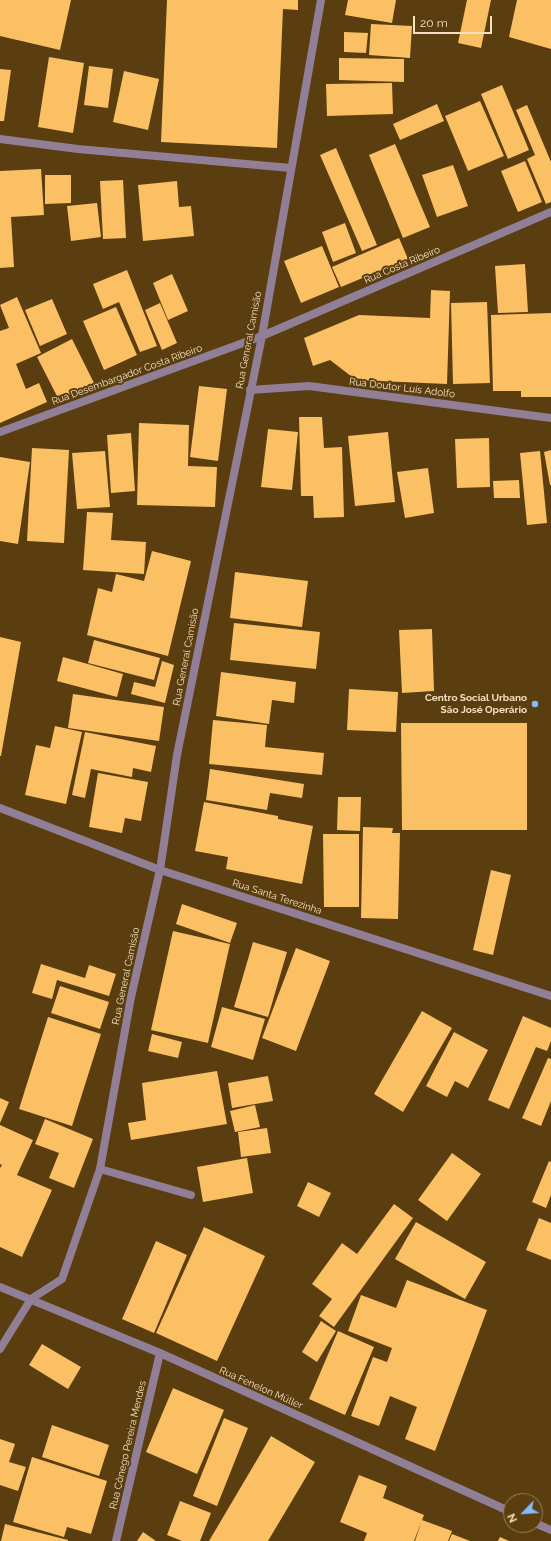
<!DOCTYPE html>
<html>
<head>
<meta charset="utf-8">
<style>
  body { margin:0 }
  #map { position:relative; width:551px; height:1541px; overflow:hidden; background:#5a3e0f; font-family:Raleway,sans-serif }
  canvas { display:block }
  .north { position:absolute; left:503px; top:1493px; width:40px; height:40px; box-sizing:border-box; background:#5a3e0f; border:1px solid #987e56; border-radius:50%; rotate:245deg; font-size:11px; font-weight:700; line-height:16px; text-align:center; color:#f4dfc1 }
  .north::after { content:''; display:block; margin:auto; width:14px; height:18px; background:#89bafc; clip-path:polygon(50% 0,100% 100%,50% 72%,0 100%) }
  .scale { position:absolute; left:413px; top:16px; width:79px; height:18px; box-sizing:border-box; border:2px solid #f4dfc1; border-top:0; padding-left:5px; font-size:12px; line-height:14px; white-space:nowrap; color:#f4dfc1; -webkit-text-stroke:3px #5a3e0f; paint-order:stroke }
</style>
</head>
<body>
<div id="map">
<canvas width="551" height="1541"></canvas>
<div class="north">N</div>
<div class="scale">20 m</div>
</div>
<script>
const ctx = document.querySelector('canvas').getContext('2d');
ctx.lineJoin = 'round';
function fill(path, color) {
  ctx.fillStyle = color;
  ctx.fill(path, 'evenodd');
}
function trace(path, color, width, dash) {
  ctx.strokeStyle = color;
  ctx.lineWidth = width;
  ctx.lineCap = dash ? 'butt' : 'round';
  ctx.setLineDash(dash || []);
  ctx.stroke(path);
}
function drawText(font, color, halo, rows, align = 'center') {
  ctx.font = font + ' Raleway,sans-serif';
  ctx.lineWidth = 4;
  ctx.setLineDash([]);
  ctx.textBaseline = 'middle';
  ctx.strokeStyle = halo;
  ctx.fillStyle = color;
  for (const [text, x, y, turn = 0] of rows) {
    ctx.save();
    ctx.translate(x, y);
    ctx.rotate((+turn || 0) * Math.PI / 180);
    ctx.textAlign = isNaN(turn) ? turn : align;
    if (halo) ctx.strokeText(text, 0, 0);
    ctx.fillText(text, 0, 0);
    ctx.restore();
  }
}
const building = new Path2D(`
  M 0,0 L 71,0 L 60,50 L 0,36 Z
  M 167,0 L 298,0 L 298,10 L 283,9 L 277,148 L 161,142 Z
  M 348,0 L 396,0 L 392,23 L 345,15 Z
  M 467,0 L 491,0 L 481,48 L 458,43 Z
  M 517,0 L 551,0 L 551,49 L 509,37 Z
  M 371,24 L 412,26 L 410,58 L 369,55 Z
  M 344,32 L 368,33 L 366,53 L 344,52 Z
  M 49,57 L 84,63 L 73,133 L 38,127 Z
  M 339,58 L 404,59 L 404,82 L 339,80 Z
  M 89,66 L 113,69 L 108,108 L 84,105 Z
  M 0,69 L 11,70 L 4,121 L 0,121 Z
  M 124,71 L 159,79 L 148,130 L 113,122 Z
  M 392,83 L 393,114 L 327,116 L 326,84 Z
  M 502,85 L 529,150 L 508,159 L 481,94 Z
  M 480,101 L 504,156 L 468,171 L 445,116 Z
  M 437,104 L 444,121 L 400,140 L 393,124 Z
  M 527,105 L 551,162 L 551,202 L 546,204 L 527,159 L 535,155 L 516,110 Z
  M 395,144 L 430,227 L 403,238 L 369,155 Z
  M 336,148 L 377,245 L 362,251 L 320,155 Z
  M 525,161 L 542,202 L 518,212 L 501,171 Z
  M 453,165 L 468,206 L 437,217 L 422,175 Z
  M 41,169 L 44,215 L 11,217 L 14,267 L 0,268 L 0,171 Z
  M 45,175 L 71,175 L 71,203 L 45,204 Z
  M 123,180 L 126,238 L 103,239 L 100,181 Z
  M 177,181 L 179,207 L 191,206 L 194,236 L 143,241 L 138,185 Z
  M 97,203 L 101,237 L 71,241 L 67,206 Z
  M 345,223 L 356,253 L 333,262 L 322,232 Z
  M 399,238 L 408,259 L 341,287 L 332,267 Z
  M 322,246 L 339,287 L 301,303 L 284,261 Z
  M 525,264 L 528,312 L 498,313 L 495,266 Z
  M 127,270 L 157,346 L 140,352 L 119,302 L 103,309 L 93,284 Z
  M 172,274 L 188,311 L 168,320 L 153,283 Z
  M 431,290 L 450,291 L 447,384 L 356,380 L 330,360 L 313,366 L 304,338 L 359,315 L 430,318 Z
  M 17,297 L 41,353 L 16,364 L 26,389 L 39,383 L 47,402 L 0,423 L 0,331 L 9,328 L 0,305 Z
  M 52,299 L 67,334 L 40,346 L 25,310 Z
  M 487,302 L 490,383 L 453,384 L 451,303 Z
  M 160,303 L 177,343 L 162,350 L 145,310 Z
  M 116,307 L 137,355 L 104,370 L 83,321 Z
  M 551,313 L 551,397 L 521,397 L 521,391 L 493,391 L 491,315 Z
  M 72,339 L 94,383 L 59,400 L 37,357 Z
  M 199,386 L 227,389 L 218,461 L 190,457 Z
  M 299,417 L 322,417 L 324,448 L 342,447 L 344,517 L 314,518 L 313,496 L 301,496 Z
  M 139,423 L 189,425 L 188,466 L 217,467 L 215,507 L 137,505 Z
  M 268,429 L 298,432 L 292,490 L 261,487 Z
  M 388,432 L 395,502 L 355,506 L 348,436 Z
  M 131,433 L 135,491 L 111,493 L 107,435 Z
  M 489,438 L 490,487 L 457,488 L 455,439 Z
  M 32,448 L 69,450 L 64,543 L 27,541 Z
  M 551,450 L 551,485 L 550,485 L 544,452 Z
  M 105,451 L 110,507 L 77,509 L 72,453 Z
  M 540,451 L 547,523 L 527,525 L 520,453 Z
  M 0,457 L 30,462 L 18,544 L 0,541 Z
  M 428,468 L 434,513 L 405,518 L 397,472 Z
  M 519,480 L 520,498 L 494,498 L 493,481 Z
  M 87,512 L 113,513 L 111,540 L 146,542 L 144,574 L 83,570 Z
  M 152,551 L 191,561 L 168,656 L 87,635 L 98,588 L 112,592 L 116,574 L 144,581 Z
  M 235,572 L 308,581 L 302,627 L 230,618 Z
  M 234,623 L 320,632 L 316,669 L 230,660 Z
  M 432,629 L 434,691 L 402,693 L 399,630 Z
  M 0,637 L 21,642 L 1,756 L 0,756 Z
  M 94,640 L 160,658 L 154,680 L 88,663 Z
  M 63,657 L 123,674 L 117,697 L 57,681 Z
  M 162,661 L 174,665 L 165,703 L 131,694 L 134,682 L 155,687 Z
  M 221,672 L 296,682 L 294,703 L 272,700 L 269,724 L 216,716 Z
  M 349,689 L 398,692 L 396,732 L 347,730 Z
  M 73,694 L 164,707 L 159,741 L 68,728 Z
  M 213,720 L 267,725 L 265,747 L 324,753 L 322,775 L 209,764 Z
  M 401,723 L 527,723 L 527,830 L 402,830 Z
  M 55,726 L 82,732 L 66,804 L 25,795 L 36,745 L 50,748 Z
  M 85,732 L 156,746 L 151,772 L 133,768 L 132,777 L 91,769 L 85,798 L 72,795 Z
  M 210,769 L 304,784 L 302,798 L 270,793 L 267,810 L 206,800 Z
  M 98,773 L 148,782 L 141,821 L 125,818 L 122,833 L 89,827 Z
  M 338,797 L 361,797 L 360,831 L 337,830 Z
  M 204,802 L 278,816 L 278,819 L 313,826 L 302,884 L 226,869 L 228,857 L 195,851 Z
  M 363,827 L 393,828 L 392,833 L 400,833 L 398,919 L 361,918 Z
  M 323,834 L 359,834 L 359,907 L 324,907 Z
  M 491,870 L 511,875 L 493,955 L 473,950 Z
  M 182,904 L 237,923 L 230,943 L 176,924 Z
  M 173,931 L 230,944 L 208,1043 L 151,1030 Z
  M 253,942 L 287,952 L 268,1017 L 234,1007 Z
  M 296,948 L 330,961 L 296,1051 L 262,1038 Z
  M 41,964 L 85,978 L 89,965 L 116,974 L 109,996 L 57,980 L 52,999 L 32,993 Z
  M 60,986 L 109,1002 L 100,1029 L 51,1013 Z
  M 222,1007 L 265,1019 L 253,1060 L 211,1047 Z
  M 422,1011 L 452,1028 L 403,1112 L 374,1094 Z
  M 523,1016 L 551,1028 L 551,1041 L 547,1051 L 536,1047 L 509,1109 L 488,1100 Z
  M 48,1017 L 101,1034 L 72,1126 L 19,1109 Z
  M 454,1032 L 488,1050 L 468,1088 L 455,1081 L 447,1097 L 426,1086 Z
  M 152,1034 L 182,1042 L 178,1058 L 148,1051 Z
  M 548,1058 L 551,1059 L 551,1101 L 541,1126 L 522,1118 Z
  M 217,1071 L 227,1124 L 131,1140 L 128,1123 L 146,1120 L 142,1083 Z
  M 268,1076 L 273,1101 L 232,1108 L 228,1083 Z
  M 0,1098 L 9,1102 L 0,1123 Z
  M 255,1105 L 260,1127 L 235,1132 L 230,1111 Z
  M 45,1119 L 93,1139 L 74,1188 L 49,1178 L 59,1153 L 35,1144 Z
  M 0,1125 L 33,1140 L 17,1175 L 52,1190 L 22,1257 L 0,1247 L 0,1168 L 2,1165 L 0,1164 Z
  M 267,1128 L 271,1153 L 241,1157 L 238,1132 Z
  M 452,1153 L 481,1174 L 447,1221 L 418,1200 Z
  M 247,1158 L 253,1193 L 203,1202 L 197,1167 Z
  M 549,1161 L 551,1162 L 551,1195 L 546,1208 L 532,1202 Z
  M 308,1182 L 331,1193 L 319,1217 L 297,1206 Z
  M 394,1204 L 413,1218 L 334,1327 L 319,1316 L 332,1299 L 312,1284 L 342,1243 L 357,1254 Z
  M 539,1218 L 551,1223 L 551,1260 L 526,1250 Z
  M 416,1222 L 486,1262 L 465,1299 L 395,1259 Z
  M 204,1227 L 265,1256 L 217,1361 L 156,1333 Z
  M 156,1241 L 187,1255 L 154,1333 L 122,1319 Z
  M 407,1280 L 487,1310 L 435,1451 L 405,1439 L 417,1407 L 390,1396 L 379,1426 L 351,1416 L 373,1357 L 387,1362 L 392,1348 L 348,1331 L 361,1295 L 396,1308 Z
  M 321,1321 L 336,1331 L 317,1362 L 302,1352 Z
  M 338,1331 L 374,1347 L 345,1415 L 309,1399 Z
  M 42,1344 L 81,1367 L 68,1389 L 29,1365 Z
  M 173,1388 L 224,1410 L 197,1474 L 146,1452 Z
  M 224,1418 L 248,1428 L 217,1506 L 193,1496 Z
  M 52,1425 L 109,1445 L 99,1476 L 42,1457 Z
  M 271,1436 L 315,1462 L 268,1541 L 209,1541 Z
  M 0,1439 L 15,1444 L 9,1462 L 26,1467 L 18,1491 L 0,1485 Z
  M 32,1457 L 107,1481 L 91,1534 L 67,1527 L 64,1537 L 13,1522 Z
  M 359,1475 L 387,1486 L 383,1498 L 424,1515 L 414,1541 L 364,1541 L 367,1533 L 340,1522 Z
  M 180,1501 L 211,1513 L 200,1541 L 182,1541 L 167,1535 Z
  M 422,1520 L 452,1531 L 448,1541 L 415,1541 Z
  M 5,1524 L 68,1540 L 68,1541 L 1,1541 Z
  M 143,1532 L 156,1541 L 137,1541 Z
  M 452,1534 L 470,1541 L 449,1541 Z
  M 500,1537 L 509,1541 L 498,1541 Z`);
const minor = new Path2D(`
  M 0,139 L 78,149 L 291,168
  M 250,390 L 309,386 L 551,418
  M 0,432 L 262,336 L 551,212
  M 0,808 L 160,870 L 551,996
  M 100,1169 L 191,1195
  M 0,1287 L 160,1353 L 511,1512
  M 535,1523 L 551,1530
  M 116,1541 L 160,1353`);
const tertiary = new Path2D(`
  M 0,1349 L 31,1299 L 62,1279 L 100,1169 L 131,997 L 160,870 L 177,755 L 262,336 L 321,0`);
const markers = [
  [535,704,4,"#89bafc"]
];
const streetNames = [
  ["Rua Costa Ribeiro",402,265,-23],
  ["Rua General Camisão",249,340,-79],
  ["Rua Desembargador Costa Ribeiro",127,375,-20],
  ["Rua Doutor Luís Adolfo",402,388,7],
  ["Rua General Camisão",186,657,-79],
  ["Rua Santa Terezinha",277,897,18],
  ["Rua General Camisão",126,976,-78],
  ["Rua Fenelon Müller",261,1388,24],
  ["Rua Cônego Pereira Mendes",128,1445,-77]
];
const poiNames = [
  ["Centro Social Urbano",527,698],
  ["São José Operário",527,710]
];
fill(building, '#fbbf64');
trace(minor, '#907f97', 8);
trace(tertiary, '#907f97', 8);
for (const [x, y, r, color] of markers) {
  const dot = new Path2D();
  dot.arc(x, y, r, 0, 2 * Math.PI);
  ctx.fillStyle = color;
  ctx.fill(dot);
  trace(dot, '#5a3e0f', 1.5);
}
drawText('10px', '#f4dfc1', '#5a3e0f', streetNames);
drawText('bold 10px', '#f4dfc1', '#5a3e0f', poiNames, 'right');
</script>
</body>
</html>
